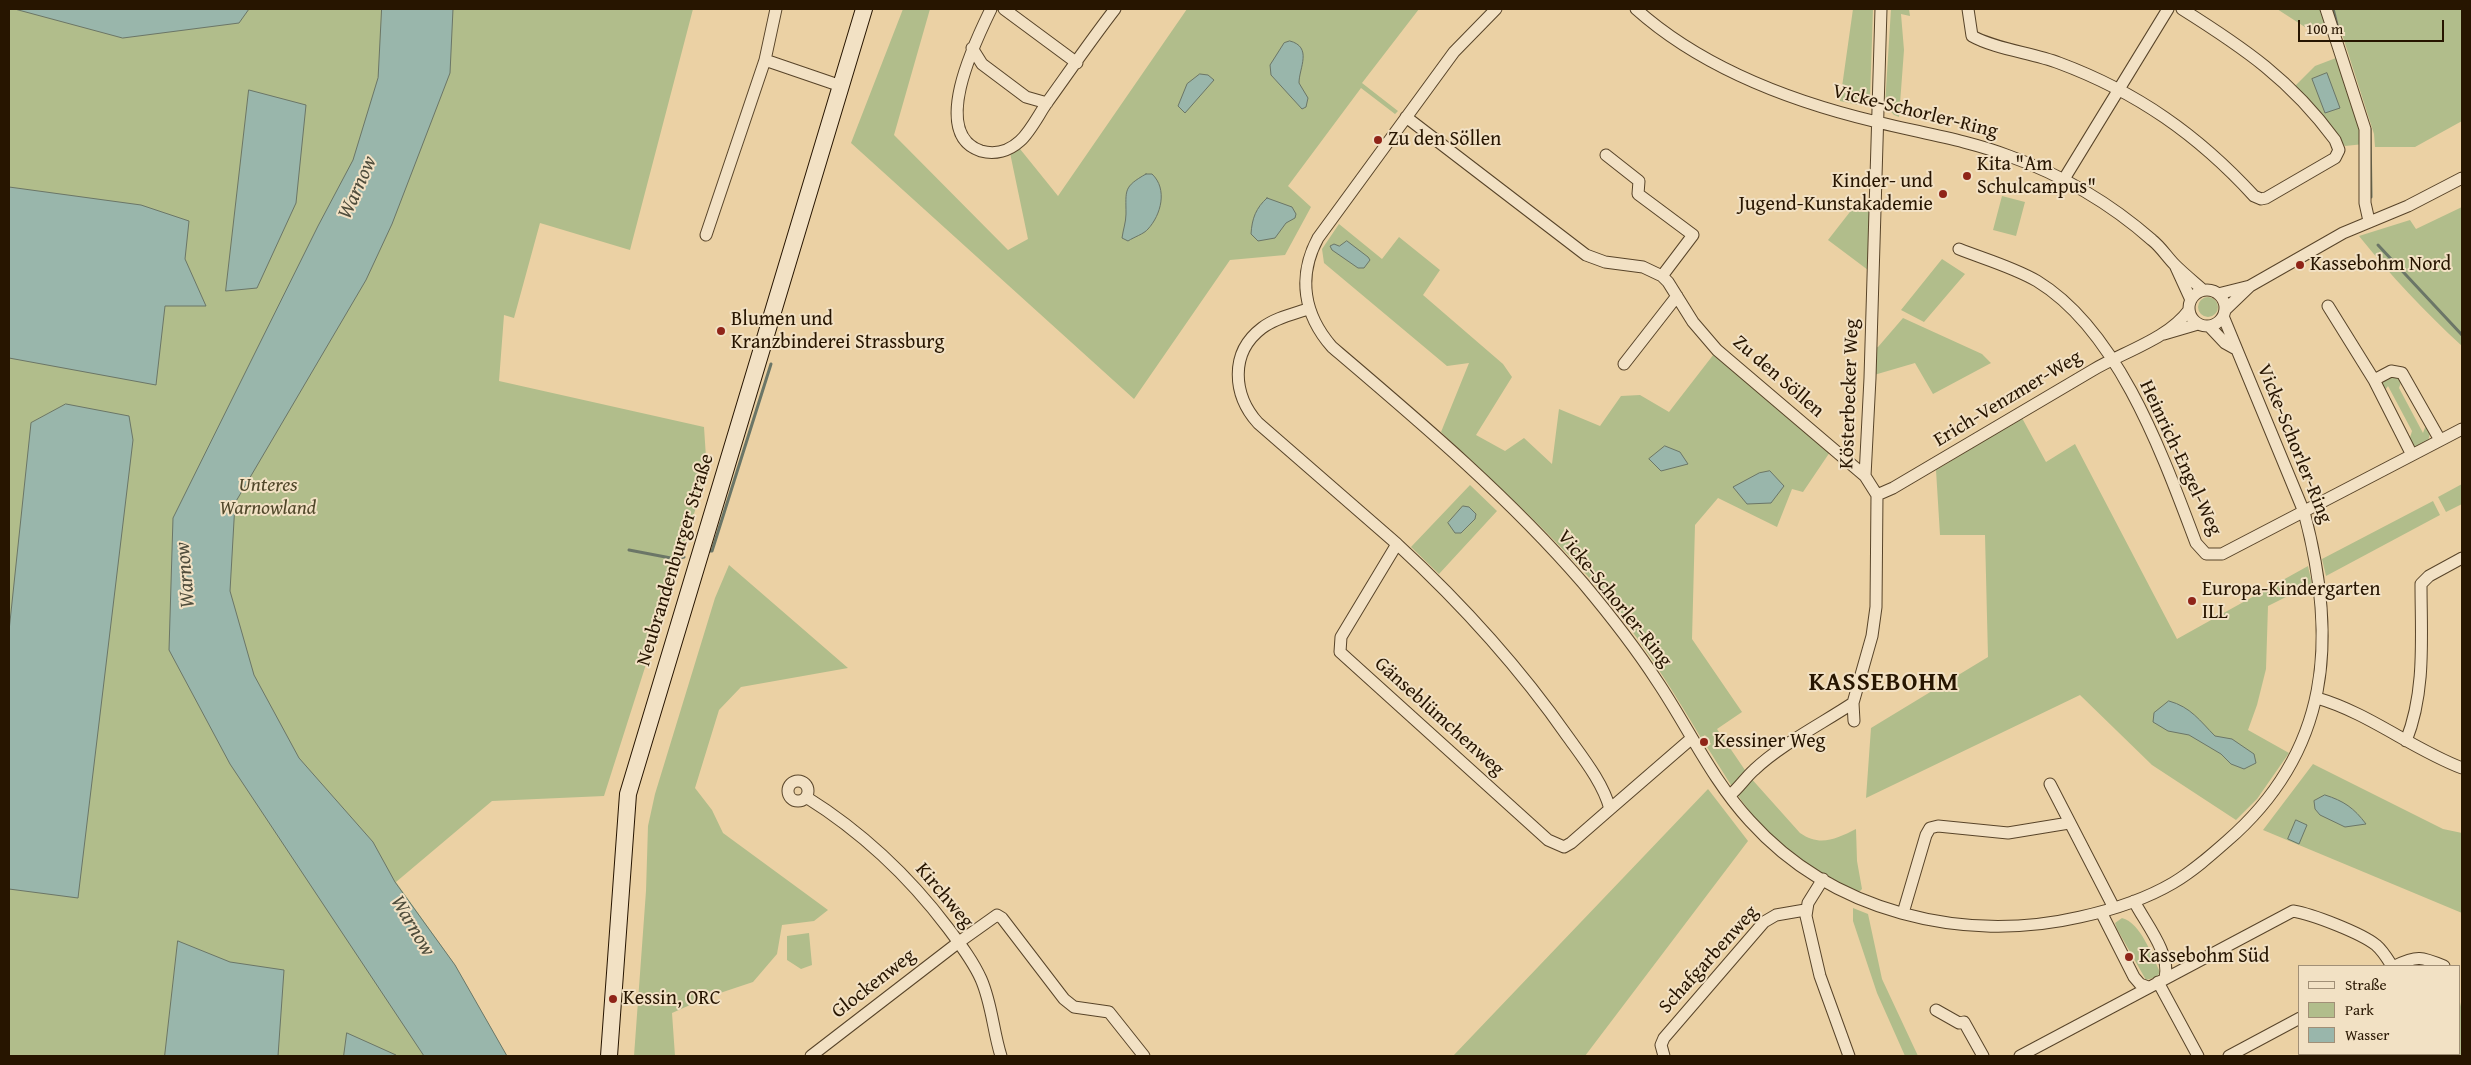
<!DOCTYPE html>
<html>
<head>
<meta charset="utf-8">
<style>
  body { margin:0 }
  #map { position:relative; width:2471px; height:1065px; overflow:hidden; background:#ebd1a4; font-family:"Gentium Book Plus",serif }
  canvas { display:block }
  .frame { position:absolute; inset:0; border:10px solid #271500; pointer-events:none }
  .legend { position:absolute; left:2298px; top:965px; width:162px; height:90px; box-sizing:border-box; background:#f2e1c4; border:1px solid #a18f76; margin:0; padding:6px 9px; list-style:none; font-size:15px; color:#271500 }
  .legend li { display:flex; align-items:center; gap:10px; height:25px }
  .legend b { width:25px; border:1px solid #a18f76 }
  .scale { position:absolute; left:2298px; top:20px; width:146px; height:22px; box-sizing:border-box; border:2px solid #271500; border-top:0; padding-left:6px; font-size:15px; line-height:18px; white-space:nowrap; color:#271500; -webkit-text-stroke:4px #f2e1c4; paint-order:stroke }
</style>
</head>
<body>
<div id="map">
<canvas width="2471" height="1065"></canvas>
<div class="frame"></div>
<ul class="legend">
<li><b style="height:6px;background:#f2e1c4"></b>Straße</li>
<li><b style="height:14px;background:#b1bd8b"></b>Park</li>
<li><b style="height:14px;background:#99b6ab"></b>Wasser</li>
</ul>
<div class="scale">100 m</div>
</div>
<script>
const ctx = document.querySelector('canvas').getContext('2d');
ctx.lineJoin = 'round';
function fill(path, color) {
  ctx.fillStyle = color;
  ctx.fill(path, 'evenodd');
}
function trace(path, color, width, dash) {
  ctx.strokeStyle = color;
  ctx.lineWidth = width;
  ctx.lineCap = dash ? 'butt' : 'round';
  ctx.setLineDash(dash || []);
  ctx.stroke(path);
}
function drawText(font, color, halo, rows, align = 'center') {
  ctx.font = font + ' "Gentium Book Plus",serif';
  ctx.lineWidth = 4;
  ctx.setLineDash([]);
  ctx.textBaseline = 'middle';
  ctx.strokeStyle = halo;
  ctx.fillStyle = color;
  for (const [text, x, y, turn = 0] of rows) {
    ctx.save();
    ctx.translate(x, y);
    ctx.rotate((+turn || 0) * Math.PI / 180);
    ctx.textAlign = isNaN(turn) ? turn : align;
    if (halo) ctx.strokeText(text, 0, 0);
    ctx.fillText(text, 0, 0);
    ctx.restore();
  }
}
const green = new Path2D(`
  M 9,9 L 693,9 L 630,250 L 540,223 L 514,318 L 504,315 L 499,381 L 704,427 L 707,473 L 604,796 L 492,801 L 396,882 L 455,965 L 507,1056 L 9,1056 Z
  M 903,9 L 930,9 L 894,135 L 1008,250 L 1028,239 L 1009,148 L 1016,144 L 1058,196 L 1187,9 L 1419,9 L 1362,83 L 1398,111 L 1395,114 L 1361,88 L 1288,186 L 1311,207 L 1285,255 L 1230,260 L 1134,399 L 851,143 Z
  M 1853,9 L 1873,9 L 1870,100 L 1864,106 L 1840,101 Z
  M 1891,9 L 1909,9 L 1910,16 L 1901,14 L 1904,50 L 1899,117 L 1894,115 L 1885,105 Z
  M 2277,9 L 2321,9 L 2325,24 L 2308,29 Z
  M 2334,9 L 2462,9 L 2462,121 L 2415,147 L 2375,147 L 2374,134 Z
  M 2336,58 L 2362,134 L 2364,144 L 2345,146 L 2295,86 L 2315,66 Z
  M 2002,196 L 2025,202 L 2016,236 L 1993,230 Z
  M 2462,207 L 2462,346 C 2425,312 2391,276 2359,236 L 2410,220 L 2416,229 Z
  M 1853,208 L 1874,212 L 1872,273 L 1828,240 Z
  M 1339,224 L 1382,259 L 1399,237 L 1440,270 L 1423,295 L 1503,364 L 1512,377 L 1476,435 L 1505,451 L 1524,438 L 1552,464 L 1559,409 L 1600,426 L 1621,396 L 1640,395 L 1669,412 L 1717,350 L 1832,449 L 1803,492 L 1792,489 L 1777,527 L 1718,498 L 1695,525 L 1692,639 L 1742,712 L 1717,729 L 1749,776 L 1800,833 C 1820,847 1836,839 1856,829 L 1857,861 L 1862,889 L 1859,892 C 1818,874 1774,844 1747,808 C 1732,788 1720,767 1707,747 L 1711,744 L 1705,735 L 1701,738 C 1675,694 1648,651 1617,611 C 1565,545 1501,489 1441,432 L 1469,363 L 1447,366 L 1324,263 L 1322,249 Z
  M 1942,259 L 1965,274 L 1924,322 L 1901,310 Z
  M2198 307a10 10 0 1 1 20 0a10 10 0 1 1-20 0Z
  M 1903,318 L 1982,354 L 1991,363 L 1933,394 L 1915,363 L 1874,375 L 1874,348 L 1878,347 Z
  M 2392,374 L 2402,379 L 2399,388 L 2423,433 L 2426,425 L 2430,433 L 2428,442 L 2418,447 L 2414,447 L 2409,441 L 2412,431 L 2388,386 L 2383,393 L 2381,385 L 2384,379 Z
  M 2022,418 L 2046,462 L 2075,444 L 2177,639 L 2308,566 L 2312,584 L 2268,606 L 2266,669 L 2257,705 L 2248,730 L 2289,753 L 2257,799 L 2236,820 L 2152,765 L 2080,695 L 1866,798 L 1871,728 L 1988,657 L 1985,535 L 1940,535 L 1936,470 Z
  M 2462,484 L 2462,504 L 2446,512 L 2438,497 Z
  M 1470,485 L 1497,511 L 1439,574 L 1411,547 Z
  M 2433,501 L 2440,515 L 2326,576 L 2322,559 Z
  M 729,565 L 848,668 L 741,687 L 719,710 L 695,788 L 712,810 L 723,833 L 828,910 L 814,921 L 782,925 L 777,954 L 753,982 L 708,997 L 672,1013 L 675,1056 L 634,1056 L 646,891 L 648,826 L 655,794 L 715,598 Z
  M 2313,764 L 2443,829 L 2462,833 L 2462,913 L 2263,830 Z
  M 1708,789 L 1748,841 L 1585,1056 L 1453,1056 Z
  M 1853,908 L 1868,914 L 1882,979 L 1918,1056 L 1905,1056 L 1877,993 L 1853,921 Z
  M 2122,918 C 2141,923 2152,956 2160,972 L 2157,977 L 2146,980 L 2117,929 L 2115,923 Z
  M 809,933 L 812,965 L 801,969 L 787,960 L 787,936 Z
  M 2462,997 L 2462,1056 L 2446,1056 L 2447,1054 L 2460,1054 L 2460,1007 Z`);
const water = new Path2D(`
  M 15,9 L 249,9 L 239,23 L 123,38 Z
  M 382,9 L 453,9 L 450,73 L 392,224 L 366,280 L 235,503 L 230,591 L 254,675 L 299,758 L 373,842 L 395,882 L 455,965 L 507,1056 L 424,1056 L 230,764 L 169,650 L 173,518 L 318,226 L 353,160 L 378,78 Z
  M 1290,41 C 1313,47 1299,68 1299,83 L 1308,98 L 1306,107 L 1302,109 L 1271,75 L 1270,65 L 1284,43 Z
  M 2327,73 L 2340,108 L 2325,113 L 2312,79 Z
  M 1200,74 L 1208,75 L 1214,80 L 1185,113 L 1178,106 L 1187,84 Z
  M 249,90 L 306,105 L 296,203 L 257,288 L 226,291 Z
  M 1146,174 L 1152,174 C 1168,189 1161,215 1148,229 C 1144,234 1134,237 1128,241 L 1122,238 C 1123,230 1126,222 1126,214 C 1126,190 1123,187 1146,174 Z
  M 9,187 L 141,205 L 189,221 L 185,259 L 206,306 L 165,306 L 156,385 L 9,358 Z
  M 1267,198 L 1292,207 L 1296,214 L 1295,218 L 1286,223 L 1275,238 L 1258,241 L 1251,234 C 1252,218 1256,208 1267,198 Z
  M 1347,241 L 1368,257 L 1370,260 L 1364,268 L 1358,268 L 1332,250 L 1330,246 L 1334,244 L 1339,246 Z
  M 66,404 L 129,416 L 133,440 L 78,898 L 9,889 L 9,631 L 31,423 Z
  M 1665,446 L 1680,452 L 1688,464 L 1661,471 L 1649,459 Z
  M 1770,471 L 1784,486 L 1771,503 L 1747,504 L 1733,487 L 1759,473 Z
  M 1463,506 L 1469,507 L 1476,514 L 1475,519 L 1461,533 L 1455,533 L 1448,523 Z
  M 2169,701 C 2191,707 2200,721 2215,736 L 2232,739 L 2254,754 L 2256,763 L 2244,769 L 2231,764 L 2221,754 L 2189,735 L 2168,731 L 2153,722 L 2154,713 Z
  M 2325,795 C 2344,801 2354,808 2366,824 L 2345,827 L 2320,815 L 2315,809 L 2314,801 Z
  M 2296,820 L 2307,825 L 2299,844 L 2288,839 Z
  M 178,941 L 230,962 L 284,970 L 278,1056 L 165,1056 Z
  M 347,1033 L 396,1055 L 396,1056 L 344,1056 Z`);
const stream = new Path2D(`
  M 2333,9 L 2338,28
  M 2370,129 L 2371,197
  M 2378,245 L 2462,335
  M 629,550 L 676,559 L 684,557
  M 708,551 L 712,551 L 771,364`);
const street = new Path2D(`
  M 991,9 C 976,40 929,134 981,151 C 995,155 1009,151 1020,141 C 1030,132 1038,116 1046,104 C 1069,72 1091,40 1115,9
  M 1004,9 L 1077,63
  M 1496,9 L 1454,52 L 1318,238 C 1297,277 1304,315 1332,347 C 1419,421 1508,496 1583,583 C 1609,614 1635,647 1657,681 C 1688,727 1712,780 1750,821 C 1832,912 1963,944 2080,917 C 2112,910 2144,900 2173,883 C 2193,871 2210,856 2227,841 C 2331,751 2338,639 2304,512 L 2223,316
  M 1636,9 C 1702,68 1793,102 1877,122 C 1921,133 1967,140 2009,156 C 2062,175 2110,203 2152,240 C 2161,247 2167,257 2175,265 C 2184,274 2194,282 2203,290
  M 1968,9 L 1972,36 C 1995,49 2033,53 2059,63 C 2137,92 2198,135 2254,196 L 2261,199 L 2266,198 L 2335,158 L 2339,150 L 2335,140 C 2291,80 2244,48 2182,9
  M 2326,9 L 2365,129 L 2365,203 L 2369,221
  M 972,48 L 982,64 L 1026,97 L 1047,103
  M 765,60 L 841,86
  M 1406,117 L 1586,255 L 1605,262 L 1643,267 L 1662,276 L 1668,282 L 1693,322 L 1717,350 L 1865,476 L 1877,495 L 1876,607 L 1872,636 L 1853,703 L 1854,721
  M 1606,155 L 1639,181 L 1638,194 L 1693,235 L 1662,276
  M 2064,179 L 2168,9
  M 706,235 L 765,60 L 776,9
  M 1959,249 C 1984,259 2013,267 2037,281 C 2119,331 2163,456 2196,543 L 2206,554 L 2222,554 L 2462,429
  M 2175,265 L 2191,300
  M2189 308a18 18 0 1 1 36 0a18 18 0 1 1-36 0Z
  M 2218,294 L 2250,286 L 2343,233 L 2408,206 L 2462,178
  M 2328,306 L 2374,380 L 2412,455
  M 1308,309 C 1293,314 1275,318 1262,328 C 1229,353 1233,395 1258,423 L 1397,544
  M 2225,310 L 2250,286
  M 2209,326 L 2225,343 L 2234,348
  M 2164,334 L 2198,324
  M 1624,364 L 1677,296
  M 2374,380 L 2391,371 L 2402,373 L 2440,440
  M 1865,476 L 1870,378 L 1881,9
  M 1877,495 L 1893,488 C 1960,449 2026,409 2093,370 C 2123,352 2168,339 2189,310
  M 1397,544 C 1462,604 1517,664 1568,737 C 1583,758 1603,783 1610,809 L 1571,843 L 1564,847 L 1548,840 L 1340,652 L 1341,637 Z
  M 2317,698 C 2369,713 2412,749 2462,768
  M 2406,741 C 2426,691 2421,636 2421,584 L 2429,576 L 2462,558
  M788 791a10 10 0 1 1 20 0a10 10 0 1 1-20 0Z
  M 2050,784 L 2114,908
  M 1730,795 C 1739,788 1745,778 1754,770 C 1780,745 1823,723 1853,703
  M 806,797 C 862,832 908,875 948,928 C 960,944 973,961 981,979 C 992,1004 993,1031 1001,1056
  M 1610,809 L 1692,738
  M 1823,879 L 1808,903 L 1806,916 L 1820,976 L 1849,1056
  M 2134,901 C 2145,923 2171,953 2165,978
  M 2101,912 L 2134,977 L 2140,984 L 2148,987
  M 1903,913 L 1926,835 L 1930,828 L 1938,826 L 2008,833 L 2069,823
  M 2395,966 C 2417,955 2422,957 2444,966
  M 2158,982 L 2198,1056
  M 1936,1010 L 1959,1023 L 1964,1022 L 1983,1056
  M 811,1056 L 959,942 L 997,915 L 1002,918 L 1064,999 L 1074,1007 L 1109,1012 L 1144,1056
  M 1664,1056 L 1661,1045 L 1664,1038 L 1764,922 L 1776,915 L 1805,910
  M 2020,1056 L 2293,911 C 2312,914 2361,933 2376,945 C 2383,951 2387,958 2392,966
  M 2229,1056 L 2300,1018
  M 2391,1056 L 2391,1054`);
const secondary = new Path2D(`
  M 609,1056 L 628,794 L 864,9`);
const markers = [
  [1378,140,5,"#8f2418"],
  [1967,176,5,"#8f2418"],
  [1943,194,5,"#8f2418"],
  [2300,265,5,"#8f2418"],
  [721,331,5,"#8f2418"],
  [2192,601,5,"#8f2418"],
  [1704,742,5,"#8f2418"],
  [2129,957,5,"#8f2418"],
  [613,999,5,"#8f2418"]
];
const streetNames = [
  ["Vicke-Schorler-Ring",1915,112,14],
  ["Zu den Söllen",1778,377,41],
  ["Kösterbecker Weg",1850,394,-88],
  ["Erich-Venzmer-Weg",2008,399,-31],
  ["Vicke-Schorler-Ring",2294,444,68],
  ["Heinrich-Engel-Weg",2180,458,65],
  ["Neubrandenburger Straße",676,560,-73],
  ["Vicke-Schorler-Ring",1614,599,51],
  ["Gänseblümchenweg",1439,717,42],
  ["Kirchweg",944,896,50],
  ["Schafgarbenweg",1709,960,-48],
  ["Glockenweg",874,984,-38]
];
const poiNames = [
  ["Zu den Söllen",1388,140],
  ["Kita \"Am",1977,165],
  ["Schulcampus\"",1977,188],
  ["Kinder- und",1933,182,"right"],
  ["Jugend-Kunstakademie",1933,205,"right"],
  ["Kassebohm Nord",2310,265],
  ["Blumen und",731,320],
  ["Kranzbinderei Strassburg",731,343],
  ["Europa-Kindergarten",2202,590],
  ["ILL",2202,613],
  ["Kessiner Weg",1714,742],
  ["Kassebohm Süd",2139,957],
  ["Kessin, ORC",623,999]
];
const parkNames = [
  ["Unteres",268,486],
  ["Warnowland",268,509]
];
const waterNames = [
  ["Warnow",358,188,-66],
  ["Warnow",186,575,-95],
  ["Warnow",412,926,59]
];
const districtNames = [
  ["KASSEBOHM",1884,684]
];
fill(green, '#b1bd8b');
fill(water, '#99b6ab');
trace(water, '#6b7667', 1);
trace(stream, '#6b7667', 3);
trace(street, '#584429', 13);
trace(secondary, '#271500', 18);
trace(street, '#f2e1c4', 11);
trace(secondary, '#f2e1c4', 16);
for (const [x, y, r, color] of markers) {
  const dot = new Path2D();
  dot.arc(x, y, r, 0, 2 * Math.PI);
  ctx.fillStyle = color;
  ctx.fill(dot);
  trace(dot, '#f2e1c4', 2);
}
drawText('20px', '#271500', '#f2e1c4', streetNames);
drawText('20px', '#271500', '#f2e1c4', poiNames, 'left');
drawText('italic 20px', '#50472a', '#f2e1c4', parkNames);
drawText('italic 21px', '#4f4d3c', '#f2e1c4', waterNames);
ctx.letterSpacing = '1px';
drawText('bold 25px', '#271500', '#f2e1c4', districtNames);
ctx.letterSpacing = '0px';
</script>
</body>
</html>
